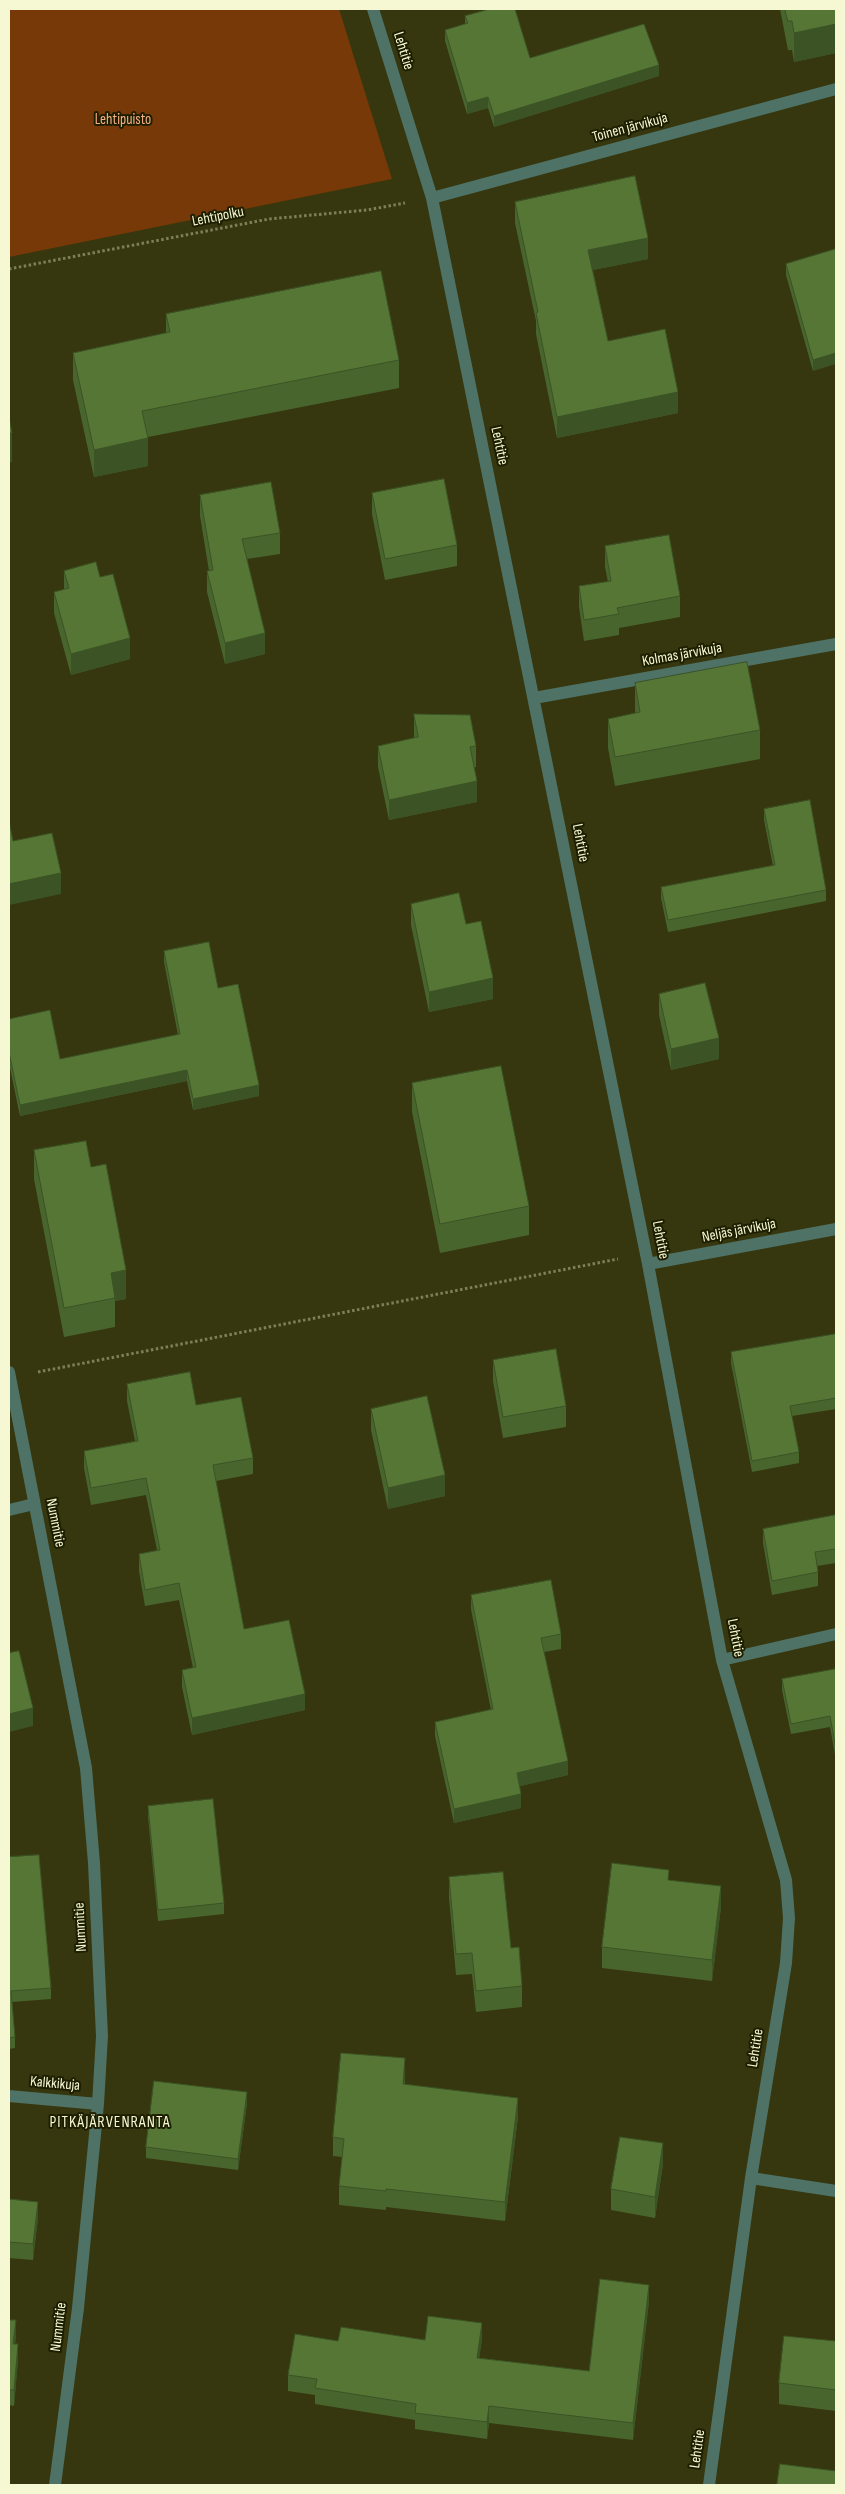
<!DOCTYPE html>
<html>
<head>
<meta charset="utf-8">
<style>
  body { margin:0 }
  #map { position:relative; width:845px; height:2494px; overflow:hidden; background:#36370e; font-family:"Sofia Sans Condensed",sans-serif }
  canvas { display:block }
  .frame { position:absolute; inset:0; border:10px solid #f5f8d2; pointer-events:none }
</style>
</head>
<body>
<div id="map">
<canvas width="845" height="2494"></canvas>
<div class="frame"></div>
</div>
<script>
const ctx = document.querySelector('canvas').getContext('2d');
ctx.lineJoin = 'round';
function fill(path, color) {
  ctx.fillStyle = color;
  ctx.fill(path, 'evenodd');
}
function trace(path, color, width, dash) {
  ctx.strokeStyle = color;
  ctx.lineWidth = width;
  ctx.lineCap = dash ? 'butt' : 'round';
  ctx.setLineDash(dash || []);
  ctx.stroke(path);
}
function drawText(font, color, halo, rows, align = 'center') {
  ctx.font = font + ' "Sofia Sans Condensed",sans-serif';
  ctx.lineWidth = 4;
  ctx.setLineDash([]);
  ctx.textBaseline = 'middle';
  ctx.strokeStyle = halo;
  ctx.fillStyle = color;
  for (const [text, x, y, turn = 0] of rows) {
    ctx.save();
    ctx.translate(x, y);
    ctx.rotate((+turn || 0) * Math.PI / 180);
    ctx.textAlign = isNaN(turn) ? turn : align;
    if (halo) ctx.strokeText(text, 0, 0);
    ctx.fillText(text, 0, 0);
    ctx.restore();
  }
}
const green = new Path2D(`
  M 9,9 L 339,9 L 392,179 L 9,257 Z`);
const path = new Path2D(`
  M 9,269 L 269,219 L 367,210 L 405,203
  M 38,1372 L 618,1259`);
const service = new Path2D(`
  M 9,1510 L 34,1504`);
const minor = new Path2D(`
  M 373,9 L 432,198 L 648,1264 L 722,1660 L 786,1880 L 789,1918 L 786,1963 L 751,2178 L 709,2485
  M 432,198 L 836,89
  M 534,698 L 836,644
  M 648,1264 L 836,1229
  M 9,1372 L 86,1768 L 94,1863 L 102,2036 L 98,2104 L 78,2308 L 55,2485
  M 722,1660 L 836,1634
  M 9,2096 L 98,2104
  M 751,2178 L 836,2191`);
const wall = new Path2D(`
  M 780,9 L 836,9 L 836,53 L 794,62 L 792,50 L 788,50 Z
  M 465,16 L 530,58 L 659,76 L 494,127 L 488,108 L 467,114 L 445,41 L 445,30 L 465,24 Z
  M 515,202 L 648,259 L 593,270 L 608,341 L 678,413 L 557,438 L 536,334 L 536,321 L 515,223 Z
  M 836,249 L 813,371 L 786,275 L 786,264 Z
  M 166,314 L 399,360 L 399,388 L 148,437 L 148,466 L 94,477 L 73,380 L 73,353 L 166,333 Z
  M 372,493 L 457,545 L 457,566 L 385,580 L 372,514 Z
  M 200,495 L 280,533 L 280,554 L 247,559 L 265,654 L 225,664 L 207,592 L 207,571 L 209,571 L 200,516 Z
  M 605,546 L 680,596 L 680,617 L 619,628 L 619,635 L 584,641 L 579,607 L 579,586 L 608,582 L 605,567 Z
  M 64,571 L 100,577 L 130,659 L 71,675 L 54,613 L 54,592 L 64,590 Z
  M 635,683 L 760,730 L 760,759 L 615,786 L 608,748 L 608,719 L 635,713 Z
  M 414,714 L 476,746 L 476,767 L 474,767 L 477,802 L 389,820 L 378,767 L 378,746 L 414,738 Z
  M 764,809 L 826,890 L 826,901 L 668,932 L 661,898 L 661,887 L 773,866 L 764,820 Z
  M 411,904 L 466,924 L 493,999 L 429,1012 L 411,925 Z
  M 164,951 L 218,988 L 259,1096 L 193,1110 L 187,1081 L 20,1116 L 9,1063 L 9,1019 L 60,1059 L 178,1035 L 164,962 Z
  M 659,994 L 719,1059 L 671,1070 L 659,1015 Z
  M 412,1083 L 529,1206 L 529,1235 L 440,1253 L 412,1112 Z
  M 34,1150 L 91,1167 L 126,1299 L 115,1301 L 115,1327 L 64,1337 L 34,1179 Z
  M 836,1334 L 836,1409 L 792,1416 L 799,1452 L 799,1463 L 752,1472 L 731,1363 L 731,1352 Z
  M 493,1360 L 566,1406 L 566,1427 L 503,1438 L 493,1381 Z
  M 127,1384 L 196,1405 L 253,1458 L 253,1474 L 216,1481 L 244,1629 L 305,1710 L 192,1735 L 182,1687 L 182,1670 L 193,1668 L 179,1600 L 145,1606 L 139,1571 L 139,1554 L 157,1550 L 146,1495 L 91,1505 L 84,1468 L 84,1451 L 135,1441 L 127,1401 Z
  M 371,1409 L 445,1496 L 388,1509 L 371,1430 Z
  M 836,1515 L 836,1563 L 817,1566 L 818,1572 L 818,1586 L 772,1595 L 763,1543 L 763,1529 Z
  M 471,1595 L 561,1634 L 561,1649 L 544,1652 L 568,1775 L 520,1786 L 521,1808 L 454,1823 L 435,1736 L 435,1722 L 491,1710 L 471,1609 Z
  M 836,1669 L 836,1760 L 830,1727 L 791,1734 L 782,1690 L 782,1679 Z
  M 148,1806 L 224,1903 L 224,1914 L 158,1921 L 148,1817 Z
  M 9,1857 L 51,1988 L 51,1999 L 12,2002 L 15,2037 L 15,2048 L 9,2049 Z
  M 449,1877 L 511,1948 L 522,1986 L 522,2007 L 476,2012 L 472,1974 L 456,1975 L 449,1898 Z
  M 669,1880 L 721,1907 L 712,1981 L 602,1968 L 602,1947 Z
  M 405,2077 L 405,2085 L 518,2117 L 505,2221 L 386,2207 L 386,2210 L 339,2205 L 339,2186 L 342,2157 L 333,2156 L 333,2137 Z
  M 247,2103 L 238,2170 L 146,2158 L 146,2147 Z
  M 663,2164 L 655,2218 L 611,2210 L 611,2189 Z
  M 9,2199 L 38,2218 L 33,2260 L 9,2258 Z
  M 649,2301 L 633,2440 L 489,2423 L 487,2439 L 415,2429 L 415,2420 L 315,2404 L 315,2395 L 288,2391 L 288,2375 L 338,2341 L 482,2339 L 479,2358 L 589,2371 Z
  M 9,2320 L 16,2336 L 15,2344 L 18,2360 L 14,2406 L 9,2405 Z
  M 836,2341 L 836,2411 L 779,2404 L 779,2383 Z`);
const shadedWall = new Path2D(`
  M 836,24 L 836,53 L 794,62 L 794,33 Z
  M 659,65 L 659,76 L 494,127 L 494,116 Z
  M 488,97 L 488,108 L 467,114 L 467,103 Z
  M 648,238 L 648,259 L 588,271 L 588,250 Z
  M 836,353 L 836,364 L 813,371 L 813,360 Z
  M 678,392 L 678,413 L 557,438 L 557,417 Z
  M 9,433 L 12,433 L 12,462 L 9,462 Z
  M 148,438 L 148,466 L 94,477 L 94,450 Z
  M 265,633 L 265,654 L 225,664 L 225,643 Z
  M 130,638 L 130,659 L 71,675 L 71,654 Z
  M 477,781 L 477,802 L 389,820 L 389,800 Z
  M 61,873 L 61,894 L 9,905 L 9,884 Z
  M 493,978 L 493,999 L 429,1012 L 429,992 Z
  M 719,1038 L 719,1059 L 671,1070 L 671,1049 Z
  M 187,1070 L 187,1081 L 20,1116 L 20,1105 Z
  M 259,1085 L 259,1096 L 193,1110 L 193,1099 Z
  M 126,1270 L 126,1299 L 115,1301 L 111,1273 Z
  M 445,1475 L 445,1496 L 388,1509 L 388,1488 Z
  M 305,1694 L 305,1710 L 192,1735 L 192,1718 Z
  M 33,1708 L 33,1726 L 9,1732 L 9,1714 Z
  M 568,1761 L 568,1775 L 517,1787 L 517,1773 Z
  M 521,1794 L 521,1808 L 454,1823 L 454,1809 Z
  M 721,1886 L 721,1907 L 712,1981 L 712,1960 Z
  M 405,2058 L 405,2077 L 403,2103 L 403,2084 Z
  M 247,2092 L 247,2103 L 238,2170 L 238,2159 Z
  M 518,2098 L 518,2117 L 505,2221 L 505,2202 Z
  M 663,2143 L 663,2164 L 655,2218 L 655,2197 Z
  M 38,2202 L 38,2218 L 33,2260 L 33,2244 Z
  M 649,2285 L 649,2301 L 633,2440 L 633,2423 Z
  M 16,2320 L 16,2336 L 13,2359 L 13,2344 Z
  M 482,2323 L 482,2339 L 477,2374 L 477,2358 Z
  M 18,2344 L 18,2360 L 14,2406 L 14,2390 Z
  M 489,2406 L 489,2423 L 487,2439 L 487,2422 Z`);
const building = new Path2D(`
  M 490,9 L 515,9 L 530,58 L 644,24 L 659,65 L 494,116 L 488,97 L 467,103 L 445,30 L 468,23 L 465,16 Z
  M 785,9 L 836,9 L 836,24 L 794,33 L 792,21 L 788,21 Z
  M 635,176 L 648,238 L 588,250 L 608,341 L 665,329 L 678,392 L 557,417 L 536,313 L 538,312 L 515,202 Z
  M 836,249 L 836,353 L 813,360 L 786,264 Z
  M 381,271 L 399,360 L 142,411 L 148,438 L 94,450 L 73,353 L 170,332 L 166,314 Z
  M 9,417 L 12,433 L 9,433 Z
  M 444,479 L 457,545 L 385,559 L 372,493 Z
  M 271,482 L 280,533 L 242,539 L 265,633 L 225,643 L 207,571 L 213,570 L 200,495 Z
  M 669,535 L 680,596 L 617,608 L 619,614 L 584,620 L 579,586 L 611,581 L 605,546 Z
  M 96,562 L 100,577 L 113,574 L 130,638 L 71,654 L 54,592 L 69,588 L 64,571 Z
  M 747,662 L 760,730 L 615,757 L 608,719 L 640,712 L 635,683 Z
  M 414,714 L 470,715 L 476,746 L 470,747 L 477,781 L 389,800 L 378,746 L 418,737 Z
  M 810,800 L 826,890 L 668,920 L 661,887 L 775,865 L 764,809 Z
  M 9,821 L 13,841 L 52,833 L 61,873 L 9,884 Z
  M 459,893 L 466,924 L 481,921 L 493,978 L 429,992 L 411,904 Z
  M 209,942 L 218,988 L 238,984 L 259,1085 L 193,1099 L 187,1070 L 20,1105 L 9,1052 L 9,1019 L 50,1010 L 60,1059 L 180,1034 L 164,951 Z
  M 705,983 L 719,1038 L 671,1049 L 659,994 Z
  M 501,1066 L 529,1206 L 440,1224 L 412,1083 Z
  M 86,1141 L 91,1167 L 106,1164 L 126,1270 L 111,1273 L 115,1298 L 64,1308 L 34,1150 Z
  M 836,1334 L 836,1398 L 790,1406 L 799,1452 L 752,1461 L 731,1352 Z
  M 556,1349 L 566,1406 L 503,1417 L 493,1360 Z
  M 190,1372 L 196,1405 L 241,1397 L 253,1458 L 213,1465 L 244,1629 L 289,1620 L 305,1694 L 192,1718 L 182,1670 L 196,1667 L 179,1583 L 145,1590 L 139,1554 L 160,1550 L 146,1478 L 91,1488 L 84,1451 L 138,1441 L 127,1384 Z
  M 427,1396 L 445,1475 L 388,1488 L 371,1409 Z
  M 836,1515 L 836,1549 L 815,1552 L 818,1572 L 772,1581 L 763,1529 Z
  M 551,1580 L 561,1634 L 541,1638 L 568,1761 L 517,1773 L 521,1794 L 454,1809 L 435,1722 L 493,1709 L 471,1595 Z
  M 19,1651 L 33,1708 L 9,1714 L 9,1653 Z
  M 836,1669 L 836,1749 L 830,1716 L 791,1724 L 782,1679 Z
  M 213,1799 L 224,1903 L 158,1910 L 148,1806 Z
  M 39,1855 L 51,1988 L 11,1991 L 15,2037 L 9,2038 L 9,1857 Z
  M 612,1863 L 669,1870 L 668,1880 L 721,1886 L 712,1960 L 602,1947 Z
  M 503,1872 L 511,1948 L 519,1947 L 522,1986 L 476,1991 L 472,1953 L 456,1954 L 449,1877 Z
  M 341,2053 L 405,2058 L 403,2084 L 518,2098 L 505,2202 L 386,2189 L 386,2191 L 339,2186 L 344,2139 L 333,2137 Z
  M 154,2081 L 247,2092 L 238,2159 L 146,2147 Z
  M 620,2137 L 663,2143 L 655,2197 L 611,2189 Z
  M 9,2199 L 38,2202 L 33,2244 L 9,2242 Z
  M 600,2279 L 649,2285 L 633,2423 L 489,2406 L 487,2422 L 415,2413 L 416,2404 L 315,2388 L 317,2379 L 288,2375 L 295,2334 L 338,2341 L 341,2327 L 425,2340 L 428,2316 L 482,2323 L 477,2358 L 589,2371 Z
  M 9,2320 L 16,2320 L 13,2344 L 18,2344 L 14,2390 L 9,2390 Z
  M 784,2336 L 836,2341 L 836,2390 L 779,2383 Z
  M 780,2464 L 836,2471 L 836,2485 L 777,2485 Z`);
const streetNames = [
  ["Lehtitie",403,51,73],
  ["Toinen järvikuja",630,128,-15],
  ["Lehtipolku",218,217,-11],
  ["Lehtitie",499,446,78],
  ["Kolmas järvikuja",682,655,-10],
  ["Lehtitie",580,843,79],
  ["Neljäs järvikuja",739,1231,-11],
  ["Lehtitie",660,1240,79],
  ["Nummitie",55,1523,79],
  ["Lehtitie",735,1638,79],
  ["Nummitie",81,1927,-93],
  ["Lehtitie",756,2048,-81],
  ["Kalkkikuja",55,2084,5],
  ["Nummitie",59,2327,-83],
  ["Lehtitie",698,2449,-82]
];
const parkNames = [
  ["Lehtipuisto",123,120]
];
const neighbourhoodNames = [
  ["PITKÄJÄRVENRANTA",110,2123]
];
fill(green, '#773908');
trace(path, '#7d7f57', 3, [2.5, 2.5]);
trace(service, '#4e7266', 12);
trace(minor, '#4e7266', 12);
fill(wall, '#49652e');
fill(shadedWall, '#3c5325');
fill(building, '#557635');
trace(building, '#3c5325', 1);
drawText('15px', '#f5f8d2', '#1d1e00', streetNames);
drawText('15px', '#f6ae84', '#1d1e00', parkNames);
ctx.letterSpacing = '1px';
drawText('16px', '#f5f8d2', '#1d1e00', neighbourhoodNames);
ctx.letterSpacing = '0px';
</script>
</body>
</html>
